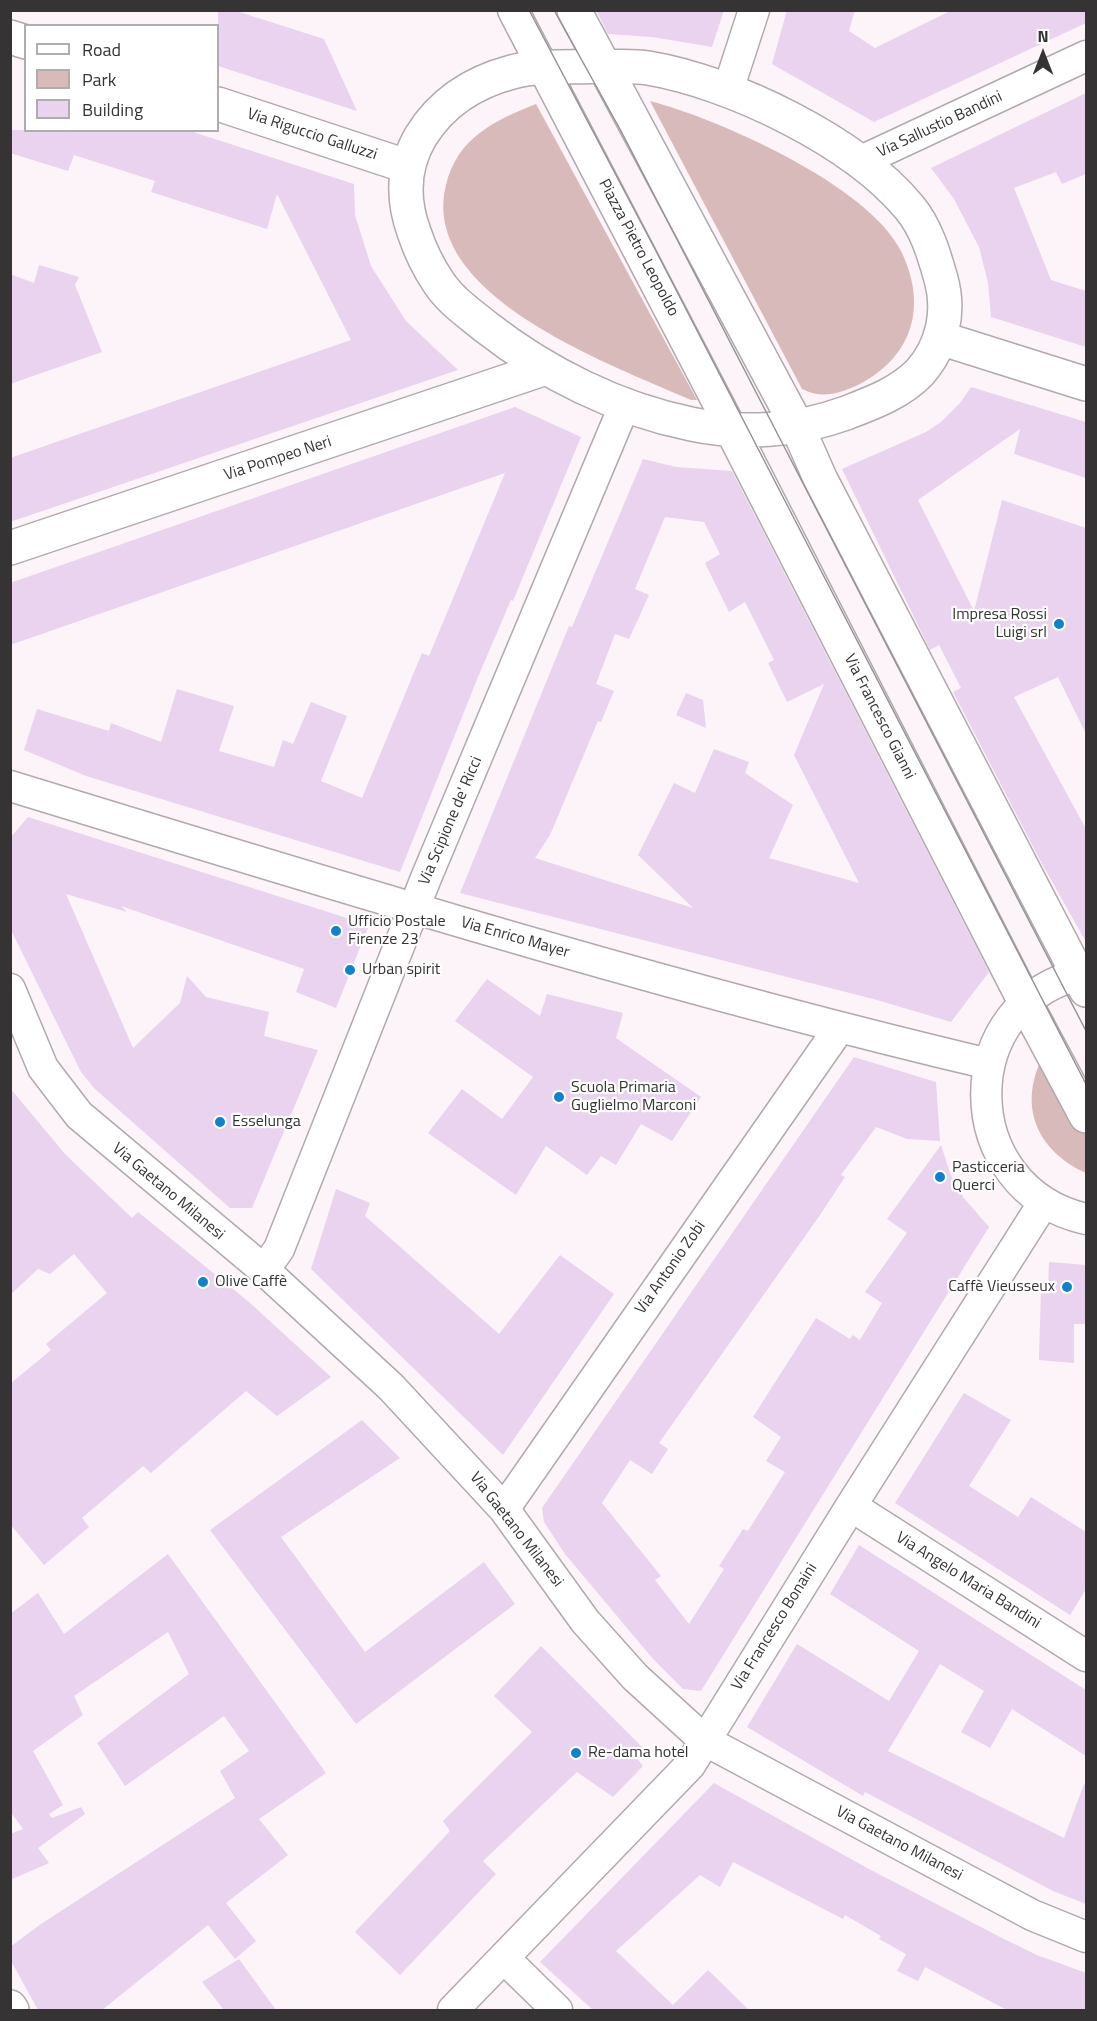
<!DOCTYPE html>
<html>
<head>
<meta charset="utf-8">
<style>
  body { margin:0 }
  #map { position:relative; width:1097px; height:2021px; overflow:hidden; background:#fcf4f9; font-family:"Titillium Web",sans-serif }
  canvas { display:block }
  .frame { position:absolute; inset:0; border:12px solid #363335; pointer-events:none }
  .legend { position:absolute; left:24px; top:24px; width:195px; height:108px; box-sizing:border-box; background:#fff; border:2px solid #afadae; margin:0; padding:8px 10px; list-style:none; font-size:18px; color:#363335 }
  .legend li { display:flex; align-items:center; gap:12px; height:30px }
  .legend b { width:30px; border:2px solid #afadae }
  .north { position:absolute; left:1013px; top:24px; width:60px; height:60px; -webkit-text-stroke:4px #fff; paint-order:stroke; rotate:0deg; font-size:16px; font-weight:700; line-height:24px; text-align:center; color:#363335 }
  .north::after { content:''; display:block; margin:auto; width:21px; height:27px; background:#363335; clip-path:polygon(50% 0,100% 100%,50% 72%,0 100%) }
</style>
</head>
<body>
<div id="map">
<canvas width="1097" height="2021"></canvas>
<div class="frame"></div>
<ul class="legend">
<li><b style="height:8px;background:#fff"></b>Road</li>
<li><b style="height:16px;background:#d9baba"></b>Park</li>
<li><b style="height:16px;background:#e9d3ee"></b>Building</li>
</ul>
<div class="north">N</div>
</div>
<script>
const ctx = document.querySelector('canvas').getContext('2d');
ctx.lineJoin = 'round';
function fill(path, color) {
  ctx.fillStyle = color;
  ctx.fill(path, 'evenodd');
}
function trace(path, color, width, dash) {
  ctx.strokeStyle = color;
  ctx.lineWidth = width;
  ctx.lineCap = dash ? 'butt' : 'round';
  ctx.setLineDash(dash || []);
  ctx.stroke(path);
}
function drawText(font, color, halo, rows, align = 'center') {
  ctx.font = font + ' "Titillium Web",sans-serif';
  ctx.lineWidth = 4.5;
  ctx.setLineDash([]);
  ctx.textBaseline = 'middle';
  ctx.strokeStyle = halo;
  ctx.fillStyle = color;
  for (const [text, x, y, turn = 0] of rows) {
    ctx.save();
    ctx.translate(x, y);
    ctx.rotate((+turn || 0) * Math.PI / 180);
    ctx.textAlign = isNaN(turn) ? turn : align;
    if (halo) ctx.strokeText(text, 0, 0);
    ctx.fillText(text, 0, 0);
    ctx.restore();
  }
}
const green = new Path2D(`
  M 650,101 C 719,119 868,185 901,251 C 928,306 913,357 858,385 C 838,394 822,399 802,389 Z
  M 536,104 L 678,365 L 697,400 L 691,400 C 613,365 418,296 446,185 C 457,138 495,120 536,104 Z
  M 1044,1054 L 1086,1136 L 1086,1173 C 1036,1150 1017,1105 1044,1054 Z`);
const building = new Path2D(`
  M 218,10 L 233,10 L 324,39 L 357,111 L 218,66 Z
  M 596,10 L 724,10 L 712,47 L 652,37 L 608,34 Z
  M 787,10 L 855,10 L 849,31 L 875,48 L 952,10 L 1086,10 L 1086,23 L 874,122 L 772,64 Z
  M 1086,93 L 1086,174 L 1062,184 L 1056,172 L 1014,188 L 1051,280 L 1086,291 L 1086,347 L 991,317 L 988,283 L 979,247 L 954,199 L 931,168 Z
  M 10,130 L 187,130 L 354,184 L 355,215 L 371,266 L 406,321 L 458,370 L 10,522 L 10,458 L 351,340 L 277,194 L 267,229 L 151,192 L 155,181 L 74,155 L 68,171 L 10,153 Z
  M 39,265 L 79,277 L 75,285 L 102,352 L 10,384 L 10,274 L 34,283 Z
  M 971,387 L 1086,422 L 1086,478 L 1014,454 L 1020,429 L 918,500 L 974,611 L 1002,500 L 1086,528 L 1086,734 L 1058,677 L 1014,697 L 1086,829 L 1086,942 L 1041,862 L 953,692 L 961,688 L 939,645 L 930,650 L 842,469 L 926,432 L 941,422 L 960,403 Z
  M 515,407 L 581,437 L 513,601 L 511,600 L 478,677 L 400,872 L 86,776 L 24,750 L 37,709 L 109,731 L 111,723 L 161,742 L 177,689 L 234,706 L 219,751 L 274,767 L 283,740 L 293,744 L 311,702 L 347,716 L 321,781 L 362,798 L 422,653 L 429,656 L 505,473 L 10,645 L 10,583 Z
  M 643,459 L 676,467 L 732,471 L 989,972 L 951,1022 L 877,1000 L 460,893 L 569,626 L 572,627 ZM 665,517 L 704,522 L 720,554 L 705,563 L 729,612 L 745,602 L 774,660 L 768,663 L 787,702 L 824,684 L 794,755 L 859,883 L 769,858 L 793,805 L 745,773 L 749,762 L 714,749 L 695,793 L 674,783 L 638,855 L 693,908 L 535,858 L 550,835 L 598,721 L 601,722 L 614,691 L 596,684 L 615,634 L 629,639 L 649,595 L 635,589 Z
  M 686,693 L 703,700 L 706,728 L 676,715 Z
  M 28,817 L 369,925 L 336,1008 L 296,992 L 304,969 L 121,906 L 127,912 L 66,894 L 133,1048 L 180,1003 L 187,976 L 206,997 L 269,1012 L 264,1036 L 318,1050 L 252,1208 L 230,1208 L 95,1089 L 81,1072 L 10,928 L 10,838 Z
  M 487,979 L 540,1016 L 547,994 L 623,1013 L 616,1038 L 701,1097 L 672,1141 L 641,1124 L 616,1165 L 601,1156 L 587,1175 L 546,1146 L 516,1195 L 428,1133 L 462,1089 L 502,1119 L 533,1077 L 455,1021 Z
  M 854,1057 L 936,1082 L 940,1141 L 907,1139 L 876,1127 L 841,1175 L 845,1177 L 820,1215 L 659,1443 L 668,1449 L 652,1474 L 630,1460 L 602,1503 L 661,1576 L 655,1580 L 689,1624 L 724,1569 L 719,1566 L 743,1529 L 748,1531 L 785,1472 L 766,1461 L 781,1437 L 753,1417 L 816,1318 L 850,1339 L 853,1335 L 860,1340 L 882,1303 L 865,1292 L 907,1233 L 887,1219 L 941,1145 L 950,1173 L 963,1197 L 989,1227 L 701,1691 L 683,1689 L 653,1659 L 565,1554 L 544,1522 L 542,1508 Z
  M 10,1088 L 65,1154 L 132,1218 L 138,1212 L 249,1302 L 331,1377 L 277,1416 L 246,1391 L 151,1473 L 143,1466 L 82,1518 L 89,1527 L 44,1565 L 10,1524 L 10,1384 L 51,1350 L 46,1344 L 107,1293 L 74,1254 L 50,1274 L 38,1269 L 10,1295 Z
  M 336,1189 L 370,1203 L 365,1216 L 499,1334 L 560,1255 L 614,1294 L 503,1455 L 311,1269 Z
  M 1049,1262 L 1086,1265 L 1086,1324 L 1074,1324 L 1074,1363 L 1039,1360 L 1041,1288 L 1048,1288 Z
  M 964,1393 L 1011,1420 L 969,1486 L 1018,1517 L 1031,1497 L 1086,1532 L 1086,1589 L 1070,1615 L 895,1503 Z
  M 362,1420 L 400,1458 L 281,1537 L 365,1652 L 484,1562 L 515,1604 L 356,1724 L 210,1530 Z
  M 859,1545 L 1086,1690 L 1086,1756 L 1012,1709 L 990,1748 L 961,1732 L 984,1691 L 940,1664 L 888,1751 L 1064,1838 L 1084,1784 L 1086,1785 L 1086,1904 L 1053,1891 L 865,1792 L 863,1796 L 747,1727 L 797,1644 L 889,1701 L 919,1651 L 830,1594 Z
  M 168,1554 L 326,1773 L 259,1819 L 288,1855 L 226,1903 L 256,1941 L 235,1959 L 208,1925 L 102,2010 L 38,2010 L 10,1959 L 10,1947 L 41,1924 L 235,1798 L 220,1771 L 249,1751 L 224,1716 L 125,1786 L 97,1743 L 189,1674 L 168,1632 L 74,1696 L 83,1715 L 33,1751 L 63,1805 L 49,1814 L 52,1818 L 81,1807 L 85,1814 L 38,1848 L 49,1863 L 10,1880 L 10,1834 L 23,1829 L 10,1811 L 10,1614 L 38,1593 L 64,1634 Z
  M 541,1646 L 644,1749 L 636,1757 L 643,1766 L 613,1797 L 577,1772 L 483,1861 L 496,1874 L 400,1975 L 355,1932 L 450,1831 L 443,1821 L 532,1732 L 494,1696 Z
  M 714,1783 L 869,1869 L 1002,1938 L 1037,1955 L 1086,1973 L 1086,2010 L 1007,2010 L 925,1967 L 918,1981 L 897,1971 L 906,1954 L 879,1939 L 881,1936 L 845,1915 L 843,1919 L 733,1862 L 720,1887 L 700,1875 L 616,1951 L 673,2005 L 708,1970 L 749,2010 L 593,2010 L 540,1962 Z
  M 239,1959 L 276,2010 L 224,2010 L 202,1982 Z`);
const minor = new Path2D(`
  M 513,10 L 732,430
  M 728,90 L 754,10
  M 859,162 L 1086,56
  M 10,786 C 335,885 659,986 989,1064
  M 1086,973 C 952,1000 954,1189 1086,1219
  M 10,989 L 43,1068 L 79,1115 L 264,1270 L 391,1387 L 504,1509 L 585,1621 L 635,1677 L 704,1740 L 1032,1915 L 1086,1937
  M 264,1270 L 279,1249 L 426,878 L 625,404
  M 851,1506 L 1086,1656
  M 504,1509 L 840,1027
  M 505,1959 L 557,2010
  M 453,2010 L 690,1765 L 851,1506 L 1044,1202`);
const tertiary = new Path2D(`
  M 574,10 L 797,426 L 820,478 L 1086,990
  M 10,37 L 26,42
  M 605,66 C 619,67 634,66 648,68 C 732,82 854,141 909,207 C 926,227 934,254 941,279 C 950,311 943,346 920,372 C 900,393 872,403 846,413 C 797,431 741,435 691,424 C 617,409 545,373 486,327 C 469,313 451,301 439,283 C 428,267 420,250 414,232 C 402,199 403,166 421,136 C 442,102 474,82 512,72 C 542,64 575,68 605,66 Z
  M 218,104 L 406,166
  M 940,338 L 1086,384
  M 732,430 L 1026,1004 L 1086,1116
  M 10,548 L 546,368
  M 10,2007 L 12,2010`);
const tram = new Path2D(`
  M 529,10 L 656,251 L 1086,1084
  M 554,10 L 621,131 L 1086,1031`);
const markers = [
  [1059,624,6,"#1082cb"],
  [336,931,6,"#1082cb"],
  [350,970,6,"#1082cb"],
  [559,1097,6,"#1082cb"],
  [220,1122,6,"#1082cb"],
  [940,1177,6,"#1082cb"],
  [203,1282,6,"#1082cb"],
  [1067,1287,6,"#1082cb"],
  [576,1753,6,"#1082cb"]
];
const streetNames = [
  ["Via Sallustio Bandini",940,125,-25],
  ["Via Riguccio Galluzzi",312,135,18],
  ["Piazza Pietro Leopoldo",638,248,62],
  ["Via Pompeo Neri",278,459,-18],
  ["Via Francesco Gianni",879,717,63],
  ["Via Scipione de' Ricci",451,821,-67],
  ["Via Enrico Mayer",515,938,16],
  ["Via Gaetano Milanesi",168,1192,40],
  ["Via Antonio Zobi",671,1268,-55],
  ["Via Gaetano Milanesi",516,1530,52],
  ["Via Angelo Maria Bandini",968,1581,32],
  ["Via Francesco Bonaini",775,1627,-58],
  ["Via Gaetano Milanesi",899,1844,28]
];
const poiNames = [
  ["Impresa Rossi",1047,615,"right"],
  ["Luigi srl",1047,633,"right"],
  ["Ufficio Postale",348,922],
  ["Firenze 23",348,940],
  ["Urban spirit",362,970],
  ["Scuola Primaria",571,1088],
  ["Guglielmo Marconi",571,1106],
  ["Esselunga",232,1122],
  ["Pasticceria",952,1168],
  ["Querci",952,1186],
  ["Olive Caffè",215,1282],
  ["Caffè Vieusseux",1055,1287,"right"],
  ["Re-dama hotel",588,1753]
];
fill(green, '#d9baba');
fill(building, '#e9d3ee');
trace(minor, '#b1a9ae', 33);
trace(tertiary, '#b1a9ae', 36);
trace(minor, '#fff', 30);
trace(tertiary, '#fff', 33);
trace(tram, '#969194', 1.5);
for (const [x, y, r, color] of markers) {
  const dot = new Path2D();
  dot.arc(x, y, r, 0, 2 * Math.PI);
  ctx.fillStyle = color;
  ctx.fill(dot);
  trace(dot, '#fff', 2);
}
drawText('16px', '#363335', '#fff', streetNames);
drawText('16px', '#363335', '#fff', poiNames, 'left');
</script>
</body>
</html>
